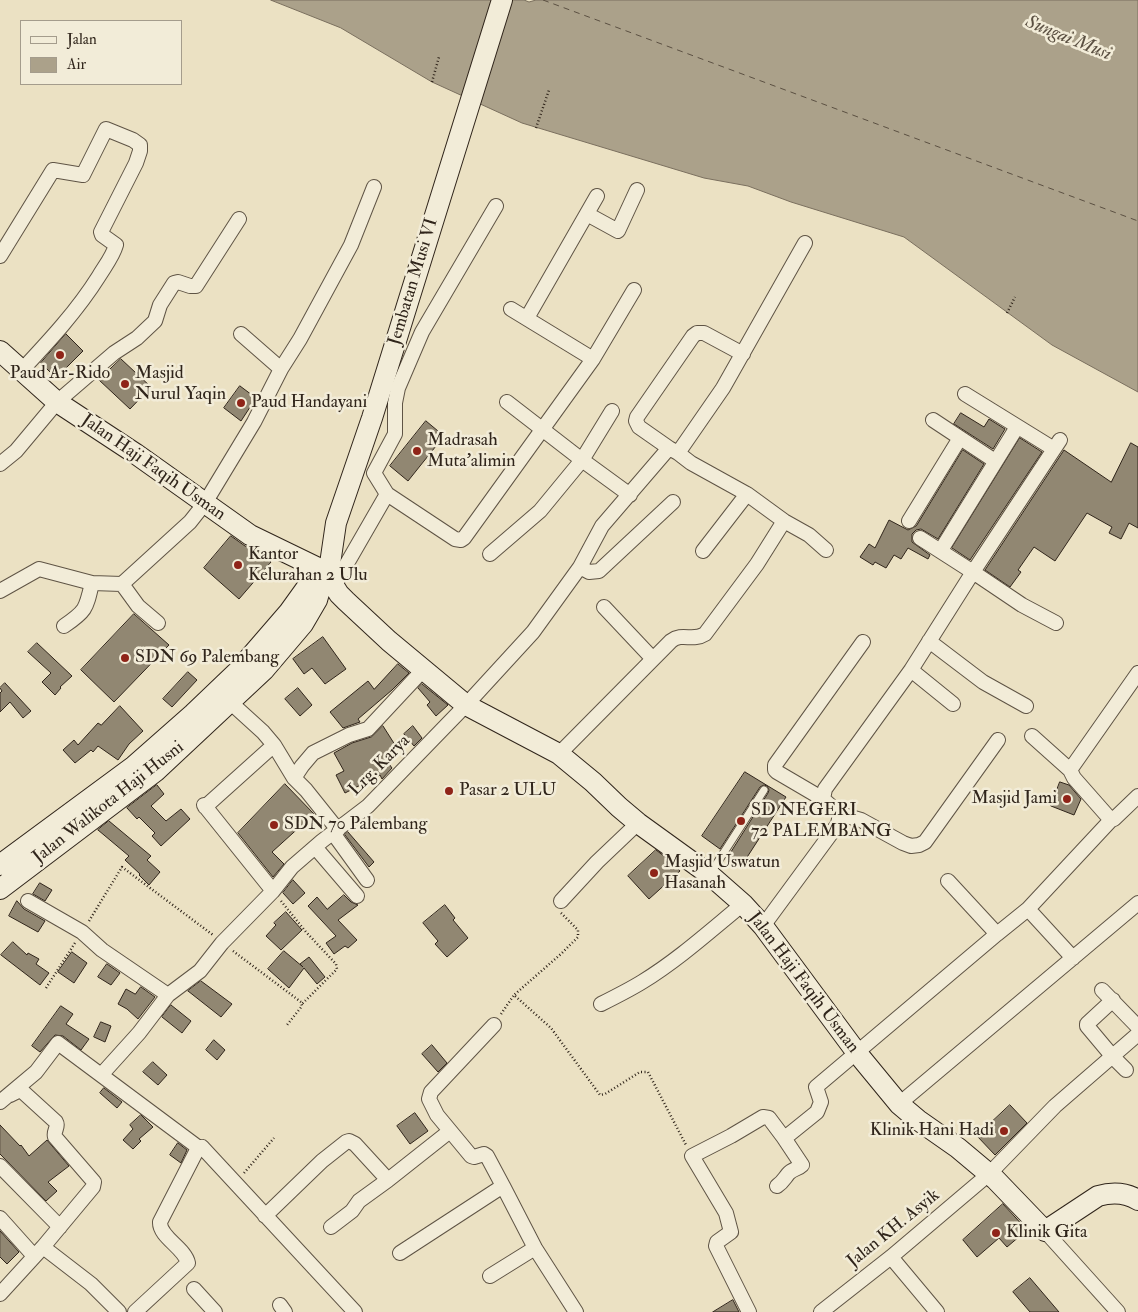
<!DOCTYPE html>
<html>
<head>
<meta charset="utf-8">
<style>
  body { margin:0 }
  #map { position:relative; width:1138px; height:1312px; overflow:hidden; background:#ebe1c3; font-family:"IM FELL Double Pica",serif }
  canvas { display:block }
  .legend { position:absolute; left:20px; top:20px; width:162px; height:65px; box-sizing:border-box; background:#f2ecd8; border:1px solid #a49c8c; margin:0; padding:6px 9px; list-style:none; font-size:15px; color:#30251b }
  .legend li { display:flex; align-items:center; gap:10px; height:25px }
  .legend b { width:25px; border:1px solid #a49c8c }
</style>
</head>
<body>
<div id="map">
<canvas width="1138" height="1312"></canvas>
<ul class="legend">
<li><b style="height:6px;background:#f2ecd8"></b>Jalan</li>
<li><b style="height:14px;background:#aba18a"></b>Air</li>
</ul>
</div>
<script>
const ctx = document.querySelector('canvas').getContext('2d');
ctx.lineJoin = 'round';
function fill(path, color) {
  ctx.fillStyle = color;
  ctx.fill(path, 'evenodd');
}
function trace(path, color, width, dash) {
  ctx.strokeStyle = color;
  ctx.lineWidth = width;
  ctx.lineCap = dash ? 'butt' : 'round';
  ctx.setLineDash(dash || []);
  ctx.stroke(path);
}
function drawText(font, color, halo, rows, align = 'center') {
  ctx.font = font + ' "IM FELL Double Pica",serif';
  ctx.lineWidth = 5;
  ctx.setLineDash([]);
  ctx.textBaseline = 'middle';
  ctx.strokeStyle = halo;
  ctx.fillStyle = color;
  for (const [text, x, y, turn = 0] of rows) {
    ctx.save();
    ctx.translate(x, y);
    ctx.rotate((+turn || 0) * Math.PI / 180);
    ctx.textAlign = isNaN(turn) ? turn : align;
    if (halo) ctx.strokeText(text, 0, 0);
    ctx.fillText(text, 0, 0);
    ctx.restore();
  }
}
const water = new Path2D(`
  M 271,0 L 524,0 L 529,2 L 536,0 L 1138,0 L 1138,392 L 1052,345 L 904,237 L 791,202 L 748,186 L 704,178 L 522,123 L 432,82 L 341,28 Z`);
const ferry = new Path2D(`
  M 543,0 L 1138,221`);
const building = new Path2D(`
  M 66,334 L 83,351 L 56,378 L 41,363 Z
  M 121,359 L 151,387 L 130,409 L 99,380 Z
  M 240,386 L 256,398 L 241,421 L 224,408 Z
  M 961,413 L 984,427 L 989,419 L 1005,429 L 993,449 L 954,424 Z
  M 426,421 L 444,436 L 408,481 L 390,466 Z
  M 1020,438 L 1042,452 L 970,560 L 952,548 Z
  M 1131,443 L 1138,447 L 1138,528 L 1129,523 L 1121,539 L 1109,533 L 1112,527 L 1087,513 L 1055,561 L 1034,547 L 1018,570 L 1021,572 L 1010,587 L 985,570 L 1064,450 L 1111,482 Z
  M 963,450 L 984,464 L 938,539 L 921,529 L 916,530 L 912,534 L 912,542 L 930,555 L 928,559 L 908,548 L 901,559 L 894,555 L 886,568 L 875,562 L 873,565 L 860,557 L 869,544 L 875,548 L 889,520 L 908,530 L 916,526 Z
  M 231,536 L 245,546 L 263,554 L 271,562 L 239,599 L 204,568 Z
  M 134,614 L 169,645 L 114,702 L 81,670 Z
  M 323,637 L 346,669 L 325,684 L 312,668 L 304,674 L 293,659 Z
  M 37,643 L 72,676 L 60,687 L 61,688 L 55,695 L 42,682 L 51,673 L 28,652 Z
  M 398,664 L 409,673 L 392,690 L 358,719 L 360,722 L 343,728 L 330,712 L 368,681 L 374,689 Z
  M 188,672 L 197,680 L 172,707 L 163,699 Z
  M 5,683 L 31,711 L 23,718 L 10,702 L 0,712 L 0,693 L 2,691 L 0,688 Z
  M 422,684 L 448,705 L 436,716 L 427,705 L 430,702 L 418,688 Z
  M 298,688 L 312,705 L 300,716 L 285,699 Z
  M 120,706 L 143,731 L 129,744 L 118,760 L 98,746 L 93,752 L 91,750 L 75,763 L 63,750 L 74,740 L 78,745 L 98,723 L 101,725 Z
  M 383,726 L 397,748 L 384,757 L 392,768 L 382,779 L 380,775 L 345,793 L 336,775 L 344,771 L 334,753 L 352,743 L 371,737 Z
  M 413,726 L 422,738 L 414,746 L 404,734 Z
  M 745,772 L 786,797 L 742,865 L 729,855 L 768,793 L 769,790 L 767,786 L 764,785 L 760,787 L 720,849 L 702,836 Z
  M 1060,782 L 1069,785 L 1081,799 L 1074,815 L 1051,806 Z
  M 285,784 L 314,814 L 272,852 L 284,864 L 273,877 L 238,833 Z
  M 157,785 L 164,794 L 151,806 L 166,821 L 181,809 L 190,819 L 161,846 L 152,836 L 155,833 L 139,817 L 137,819 L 127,808 Z
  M 109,821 L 151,856 L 147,860 L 160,872 L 149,885 L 139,875 L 140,874 L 125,860 L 129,856 L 98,830 Z
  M 348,832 L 374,862 L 369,867 L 345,835 Z
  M 656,850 L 673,863 L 680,871 L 649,899 L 628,876 Z
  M 293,880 L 305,893 L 293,904 L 283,893 Z
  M 40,883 L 52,890 L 45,901 L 33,894 Z
  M 344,895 L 351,902 L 358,905 L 338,920 L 357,940 L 348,948 L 345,946 L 334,954 L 326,943 L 336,936 L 308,906 L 317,897 L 327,909 Z
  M 17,901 L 24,909 L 45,921 L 38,932 L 9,916 Z
  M 445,905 L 455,918 L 453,920 L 468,938 L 447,957 L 435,944 L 438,941 L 423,923 Z
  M 286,912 L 302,930 L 281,950 L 266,936 L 276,925 L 274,923 Z
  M 13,942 L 27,955 L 28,953 L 39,959 L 36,964 L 49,973 L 40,985 L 1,955 Z
  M 284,951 L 303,967 L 300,964 L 309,957 L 325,977 L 317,984 L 304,968 L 289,988 L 268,969 Z
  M 72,952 L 87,963 L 74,983 L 58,972 Z
  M 107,964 L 120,973 L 111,985 L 98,977 Z
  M 201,981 L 232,1004 L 221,1017 L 188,991 Z
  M 141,987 L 155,997 L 138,1019 L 127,1009 L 118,1004 L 126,989 L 135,994 Z
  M 171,1005 L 191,1021 L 182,1033 L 162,1017 Z
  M 61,1006 L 73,1014 L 66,1024 L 89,1039 L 81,1050 L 63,1036 L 55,1035 L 40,1052 L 32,1046 Z
  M 101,1022 L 111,1026 L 105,1042 L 94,1037 Z
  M 214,1040 L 225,1050 L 217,1060 L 206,1050 Z
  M 432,1045 L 447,1063 L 438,1072 L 422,1054 Z
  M 153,1062 L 167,1075 L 158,1085 L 143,1072 Z
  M 104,1088 L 122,1102 L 117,1108 L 100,1093 Z
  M 1010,1105 L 1027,1123 L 995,1155 L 977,1136 Z
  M 415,1113 L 428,1131 L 410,1144 L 397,1126 Z
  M 141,1115 L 153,1127 L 139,1139 L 141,1141 L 133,1149 L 123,1140 L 133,1129 L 130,1125 Z
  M 0,1125 L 20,1146 L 21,1145 L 29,1156 L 47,1140 L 69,1166 L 48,1182 L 57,1191 L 46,1201 L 0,1154 Z
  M 178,1143 L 187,1150 L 181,1163 L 170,1155 Z
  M 1003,1204 L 1027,1230 L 1007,1247 L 999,1238 L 977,1257 L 963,1240 Z
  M 0,1231 L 19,1252 L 7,1264 L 0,1257 Z
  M 1030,1278 L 1059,1312 L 1030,1312 L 1013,1292 Z
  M 733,1300 L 739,1312 L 713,1312 Z`);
const path = new Path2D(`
  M 432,82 L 439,57
  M 536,128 L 549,90
  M 1007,313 L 1015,297
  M 281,901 L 306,932 L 336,964 L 337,969 L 302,1004
  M 561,913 L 578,930 L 578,937 L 562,953 L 514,995 L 551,1028 L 600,1095 L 605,1094 L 640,1072 L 648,1072 L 686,1145
  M 89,921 L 122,867 L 213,935
  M 233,951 L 301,1002 L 302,1006 L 287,1025
  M 46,988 L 75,943
  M 501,1014 L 514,995
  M 244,1173 L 274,1138`);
const lane = new Path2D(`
  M 710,874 L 764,790`);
const street = new Path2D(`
  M 496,206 L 422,332 L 398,388 L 395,403 L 395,434 L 374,473 L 387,494 L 455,539 L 461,540 L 464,538 L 593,359 L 634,290
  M 587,214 L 618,231 L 637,190
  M 0,256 L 53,170 L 83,175 L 106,129 L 133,140 L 140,145 L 140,151 L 136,163 L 101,232 L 102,235 L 116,245 C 113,256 105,266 99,276 C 77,311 50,340 21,371
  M 511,309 L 593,359
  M 527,318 L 597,196
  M 241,334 L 281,369
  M 965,394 L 1054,449
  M 507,402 L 582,460 L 630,495
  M 933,420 L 995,461
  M 669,448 L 678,453 L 723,388 L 805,243
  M 678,453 L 691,463 L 747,494 L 784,521 L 809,535 L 826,550
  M 0,464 L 16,451 L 57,402 L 114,353 L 137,338 L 155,321 L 160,305 L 174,283 L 178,282 L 190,286 L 196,286 L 239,219
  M 909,521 L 960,438
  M 920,538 L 973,572 L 1060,440
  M 941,550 L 1017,427
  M 703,551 L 747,494
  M 490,554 L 540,511 L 582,460 L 612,411
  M 580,567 L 589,572 L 599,571 L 673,502
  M 334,586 L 387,494
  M 0,591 L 39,569 L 92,583 L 122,584
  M 604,607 L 653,659
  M 158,623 L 138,606 L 122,584 L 190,522 L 205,503 L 254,422 L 281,369 L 300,339 L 351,245 L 374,187
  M 64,626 C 86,611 86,609 92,583
  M 929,641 L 983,682 L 1026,706
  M 911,670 L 953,704
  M 1138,673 L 1070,770 L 1074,778 L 1111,820 L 1114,819 L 1138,796
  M 230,702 L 263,732 L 274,745 L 294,778 L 306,790 L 338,830
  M 1032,736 L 1070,770
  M 559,754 L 671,641 C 683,632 692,642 705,634 L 757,564 L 784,521
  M 294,778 L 302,766 L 313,753 L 349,735 L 368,729 L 424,669
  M 823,799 L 777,772 L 775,770 L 775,765 L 863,642
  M 204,805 L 273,891 L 292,867 L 322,841 L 368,806 L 466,705 L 533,632 L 580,567 L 602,526 L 669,448 L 639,427 L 636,421 L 637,417 L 693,336 L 697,333 L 704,333 L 743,354
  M 205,807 L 274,745
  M 840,814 L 861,820 L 903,843 L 911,846 L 919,845 L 925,842 L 998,740
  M 333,833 L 367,880
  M 315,847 L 357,896
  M 28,901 L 82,932 L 102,950 L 168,995 L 200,971 L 222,943 L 273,891
  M 561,901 L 597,862 L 638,823
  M 1028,909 L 1111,820
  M 763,926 L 838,824 L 840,814 L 823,799 L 825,789 L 911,670 L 973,572 L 1022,605 L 1056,623
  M 997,934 L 1028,909 L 1073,958
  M 1102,990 L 1138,1027
  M 1113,1000 L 1087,1024 L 1087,1026 L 1113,1057 L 1126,1070
  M 601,1004 C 615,997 629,990 642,982 C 678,960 710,931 743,904
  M 494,1025 L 431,1092 L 429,1099 L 437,1115 L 471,1156 L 474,1157 L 484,1154 L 487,1156 L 503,1186
  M 102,1074 L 139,1033 L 168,995
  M 10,1095 L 18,1091 L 22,1091 L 56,1122 C 59,1127 53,1131 55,1137 L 94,1182 L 93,1187 L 43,1247
  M 0,1102 L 36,1072 L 58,1043 L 199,1148
  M 899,1104 L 1138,903
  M 0,1166 L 60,1227
  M 777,1186 C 783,1182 784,1179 788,1174 C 792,1169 798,1169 802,1165 L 784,1138
  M 265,1216 L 322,1161 L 346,1142 L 349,1141 L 355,1144 L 388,1180 L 450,1131
  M 0,1218 L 34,1256
  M 331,1227 L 352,1211 L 359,1201 L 388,1180
  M 1045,1231 L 1118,1312
  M 400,1253 L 503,1186 L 535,1248 L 576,1312
  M 891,1257 L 937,1312
  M 490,1276 L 535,1248
  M 194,1289 L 215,1312
  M 0,1294 L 43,1247 L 91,1284 L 119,1312
  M 280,1305 L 285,1312
  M 135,1312 L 188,1263 C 185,1248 159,1237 160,1222 L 197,1150 L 202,1147 L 355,1312
  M 749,1312 L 716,1246 L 717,1242 L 731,1232 L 726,1213 L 692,1156 L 731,1136 L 763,1117 L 769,1118 L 784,1138 L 786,1137 L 817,1112 L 821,1102 L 816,1087 L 997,934 L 948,881
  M 821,1312 L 891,1257 L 989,1174 L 1055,1106 L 1138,1034`);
const secondary = new Path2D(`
  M 0,351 L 57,402 L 136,454 L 250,535 L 318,568
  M 330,564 L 336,523 L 372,418 L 502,0
  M 327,575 L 339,594 L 346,601 L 389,641 L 466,705 L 559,754 L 593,782 L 619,807 L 638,823 L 710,875 L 743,904 L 763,926 L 857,1053 L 899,1104 L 918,1120 L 958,1148 L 995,1179 L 1045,1231 L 1098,1196 C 1112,1192 1125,1192 1138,1200
  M 0,865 L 134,766 L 193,714 L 238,671 L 289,612 L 312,580 L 320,573
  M 0,889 L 156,771 L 264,670 L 303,624 L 317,600 L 324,575`);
const markers = [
  [60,355,5,"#8f2418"],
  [125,384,5,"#8f2418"],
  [241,403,5,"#8f2418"],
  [417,451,5,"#8f2418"],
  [238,565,5,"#8f2418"],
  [125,658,5,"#8f2418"],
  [449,791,5,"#8f2418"],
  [1067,799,5,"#8f2418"],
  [741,821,5,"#8f2418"],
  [274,825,5,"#8f2418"],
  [654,873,5,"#8f2418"],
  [1004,1131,5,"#8f2418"],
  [996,1233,5,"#8f2418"]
];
const streetNames = [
  ["Jembatan Musi VI",414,282,-73],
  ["Jalan Haji Faqih Usman",153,468,35],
  ["Lrg. Karya",380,766,-45],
  ["Jalan Walikota Haji Husni",109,803,-38],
  ["Jalan Haji Faqih Usman",803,983,53],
  ["Jalan KH. Asyik",894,1229,-39]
];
const poiNames = [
  ["Paud Ar-Rido",60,374,"center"],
  ["Masjid",135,374],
  ["Nurul Yaqin",135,395],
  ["Paud Handayani",251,403],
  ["Madrasah",427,441],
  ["Muta'alimin",427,462],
  ["Kantor",248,555],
  ["Kelurahan 2 Ulu",248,576],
  ["SDN 69 Palembang",135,658],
  ["Pasar 2 ULU",459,791],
  ["Masjid Jami",1057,799,"right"],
  ["SD NEGERI",751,811],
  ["72 PALEMBANG",751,832],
  ["SDN 70 Palembang",284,825],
  ["Masjid Uswatun",664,863],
  ["Hasanah",664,884],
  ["Klinik Hani Hadi",994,1131,"right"],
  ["Klinik Gita",1006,1233]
];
const waterNames = [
  ["Sungai Musi",1068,39,22]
];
fill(water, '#aba18a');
trace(water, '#7a6f5e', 1);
trace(ferry, '#5b5042', 1, [6, 5]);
fill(building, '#918772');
trace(building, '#30251b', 1);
trace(lane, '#5f5445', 9);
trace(street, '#5f5445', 16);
trace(secondary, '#30251b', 22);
trace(path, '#30251b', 2.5, [1, 2.5]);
trace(lane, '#f2ecd8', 7);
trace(street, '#f2ecd8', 14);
trace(secondary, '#f2ecd8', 20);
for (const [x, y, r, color] of markers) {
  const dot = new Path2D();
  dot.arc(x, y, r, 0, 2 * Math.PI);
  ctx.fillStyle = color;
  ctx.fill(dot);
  trace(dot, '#f2ecd8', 2);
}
drawText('18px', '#30251b', '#f2ecd8', streetNames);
drawText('18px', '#30251b', '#f2ecd8', poiNames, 'left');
drawText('italic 19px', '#5b5042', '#f2ecd8', waterNames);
</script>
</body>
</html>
